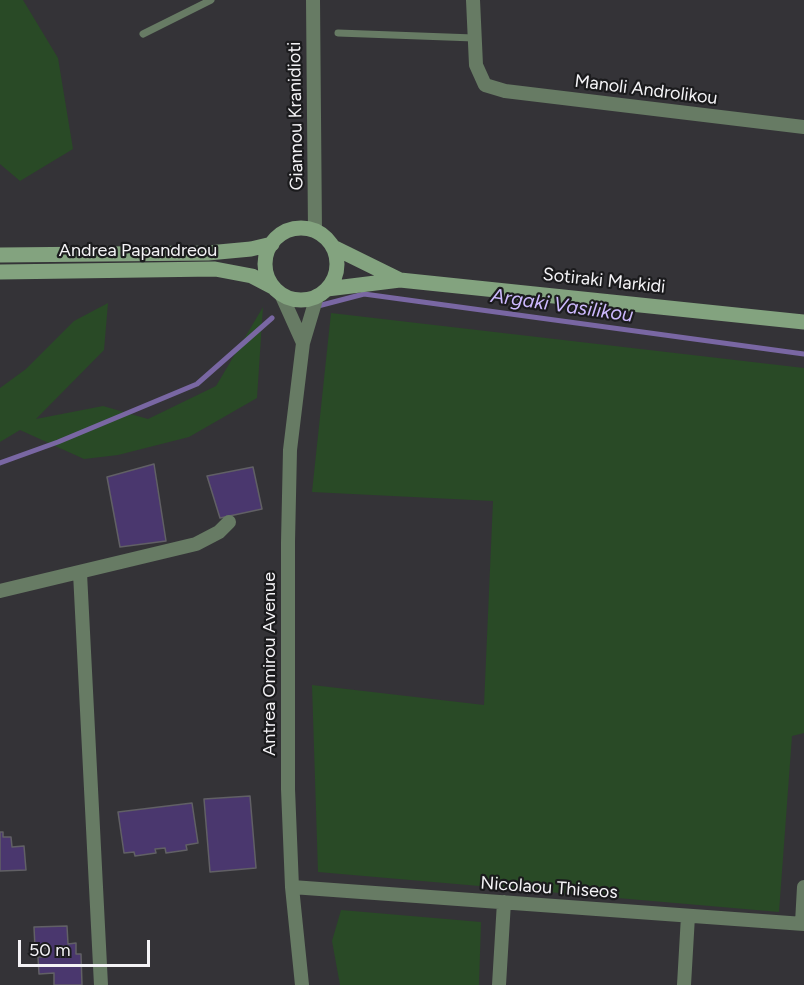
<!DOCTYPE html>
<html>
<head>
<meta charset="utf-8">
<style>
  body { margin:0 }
  #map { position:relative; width:804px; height:985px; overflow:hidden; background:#343337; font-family:Figtree,sans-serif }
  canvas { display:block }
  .scale { position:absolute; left:18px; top:940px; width:132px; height:27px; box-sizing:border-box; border:3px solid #f4f3f6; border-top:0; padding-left:8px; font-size:18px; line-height:21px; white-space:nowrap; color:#f4f3f6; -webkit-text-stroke:4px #1b1b1d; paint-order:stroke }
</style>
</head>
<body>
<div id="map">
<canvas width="804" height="985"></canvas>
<div class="scale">50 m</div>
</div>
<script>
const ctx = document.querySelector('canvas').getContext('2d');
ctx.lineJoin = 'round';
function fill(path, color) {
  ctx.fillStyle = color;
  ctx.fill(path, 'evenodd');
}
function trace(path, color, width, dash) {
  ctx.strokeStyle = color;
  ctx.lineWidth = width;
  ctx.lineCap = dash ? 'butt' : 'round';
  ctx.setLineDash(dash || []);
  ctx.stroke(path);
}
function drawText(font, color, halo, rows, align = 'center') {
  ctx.font = font + ' Figtree,sans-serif';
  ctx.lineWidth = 4.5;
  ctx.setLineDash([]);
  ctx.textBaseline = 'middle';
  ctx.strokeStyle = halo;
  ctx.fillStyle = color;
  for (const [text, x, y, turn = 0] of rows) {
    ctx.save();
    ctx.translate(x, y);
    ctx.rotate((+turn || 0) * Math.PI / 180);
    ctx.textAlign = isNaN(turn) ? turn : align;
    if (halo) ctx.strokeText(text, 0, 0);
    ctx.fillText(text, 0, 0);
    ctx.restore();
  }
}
const green = new Path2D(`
  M 0,0 L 23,0 L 58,58 L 73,149 L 20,181 L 0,164 Z
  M 108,303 L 104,350 L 36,419 L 103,406 L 148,419 L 216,386 L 263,307 L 257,398 L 189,437 L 118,455 L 84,459 L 20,430 L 0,442 L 0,388 L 26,369 L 74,321 Z
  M 331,313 L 804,368 L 804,733 L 792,736 L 779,912 L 318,872 L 312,685 L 484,705 L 493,501 L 312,492 Z
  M 341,910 L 481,922 L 479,985 L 340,985 L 332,941 Z`);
const stream = new Path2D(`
  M 318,306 L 364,294 L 804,354
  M 0,463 L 58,442 L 197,384 L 272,318`);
const building = new Path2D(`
  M 154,464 L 166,541 L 120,547 L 107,477 Z
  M 253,467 L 262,509 L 220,518 L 207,476 Z
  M 250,796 L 256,868 L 210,872 L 204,799 Z
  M 192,803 L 198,843 L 186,845 L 187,850 L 166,853 L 165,848 L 155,849 L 156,853 L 135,856 L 134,852 L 124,853 L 118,812 Z
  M 0,832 L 3,832 L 3,837 L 11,837 L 12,847 L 24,846 L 26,870 L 0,871 Z
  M 67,926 L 68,944 L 76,943 L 76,954 L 81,954 L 82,985 L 54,985 L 54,973 L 39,974 L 38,957 L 47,957 L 47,948 L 35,948 L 34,927 Z`);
const lane = new Path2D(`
  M 338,33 L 474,38
  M 143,34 L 211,0`);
const street = new Path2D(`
  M 313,0 L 315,231
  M 473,0 L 476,65 L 485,85 L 505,91 L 804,127
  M 281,294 L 303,343
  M 80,573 L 101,985
  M 0,591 L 196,544 L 219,532 L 229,522
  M 292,887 L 804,924
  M 802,923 L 804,887
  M 302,985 L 292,887 L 288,789 L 288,542 L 290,450 L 303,343 L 317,296
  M 499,985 L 504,902
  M 684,985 L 688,916`);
const secondary = new Path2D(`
  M265 264a36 36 0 1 1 72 0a36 36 0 1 1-72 0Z
  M 333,247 L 400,280
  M 0,255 L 208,253 L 251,249 L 272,244
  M 0,272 L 215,269 L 252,276 L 273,287
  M 327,289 L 400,280 L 804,322`);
const streetNames = [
  ["Manoli Androlikou",646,90,7],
  ["Giannou Kranidioti",296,116,-91],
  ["Andrea Papandreou",138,251],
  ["Sotiraki Markidi",604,281,6],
  ["Antrea Omirou Avenue",270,664,-90],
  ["Nicolaou Thiseos",549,888,4]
];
const waterNames = [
  ["Argaki Vasilikou",562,306,8]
];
fill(green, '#294a26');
trace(stream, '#7967a3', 5);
fill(building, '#4a376e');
trace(building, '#616065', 1.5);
trace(lane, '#677b64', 7);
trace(street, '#677b64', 14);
trace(secondary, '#83a37f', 15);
drawText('18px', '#f4f3f6', '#1b1b1d', streetNames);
drawText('italic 20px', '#ccb8fd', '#1b1b1d', waterNames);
</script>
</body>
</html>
